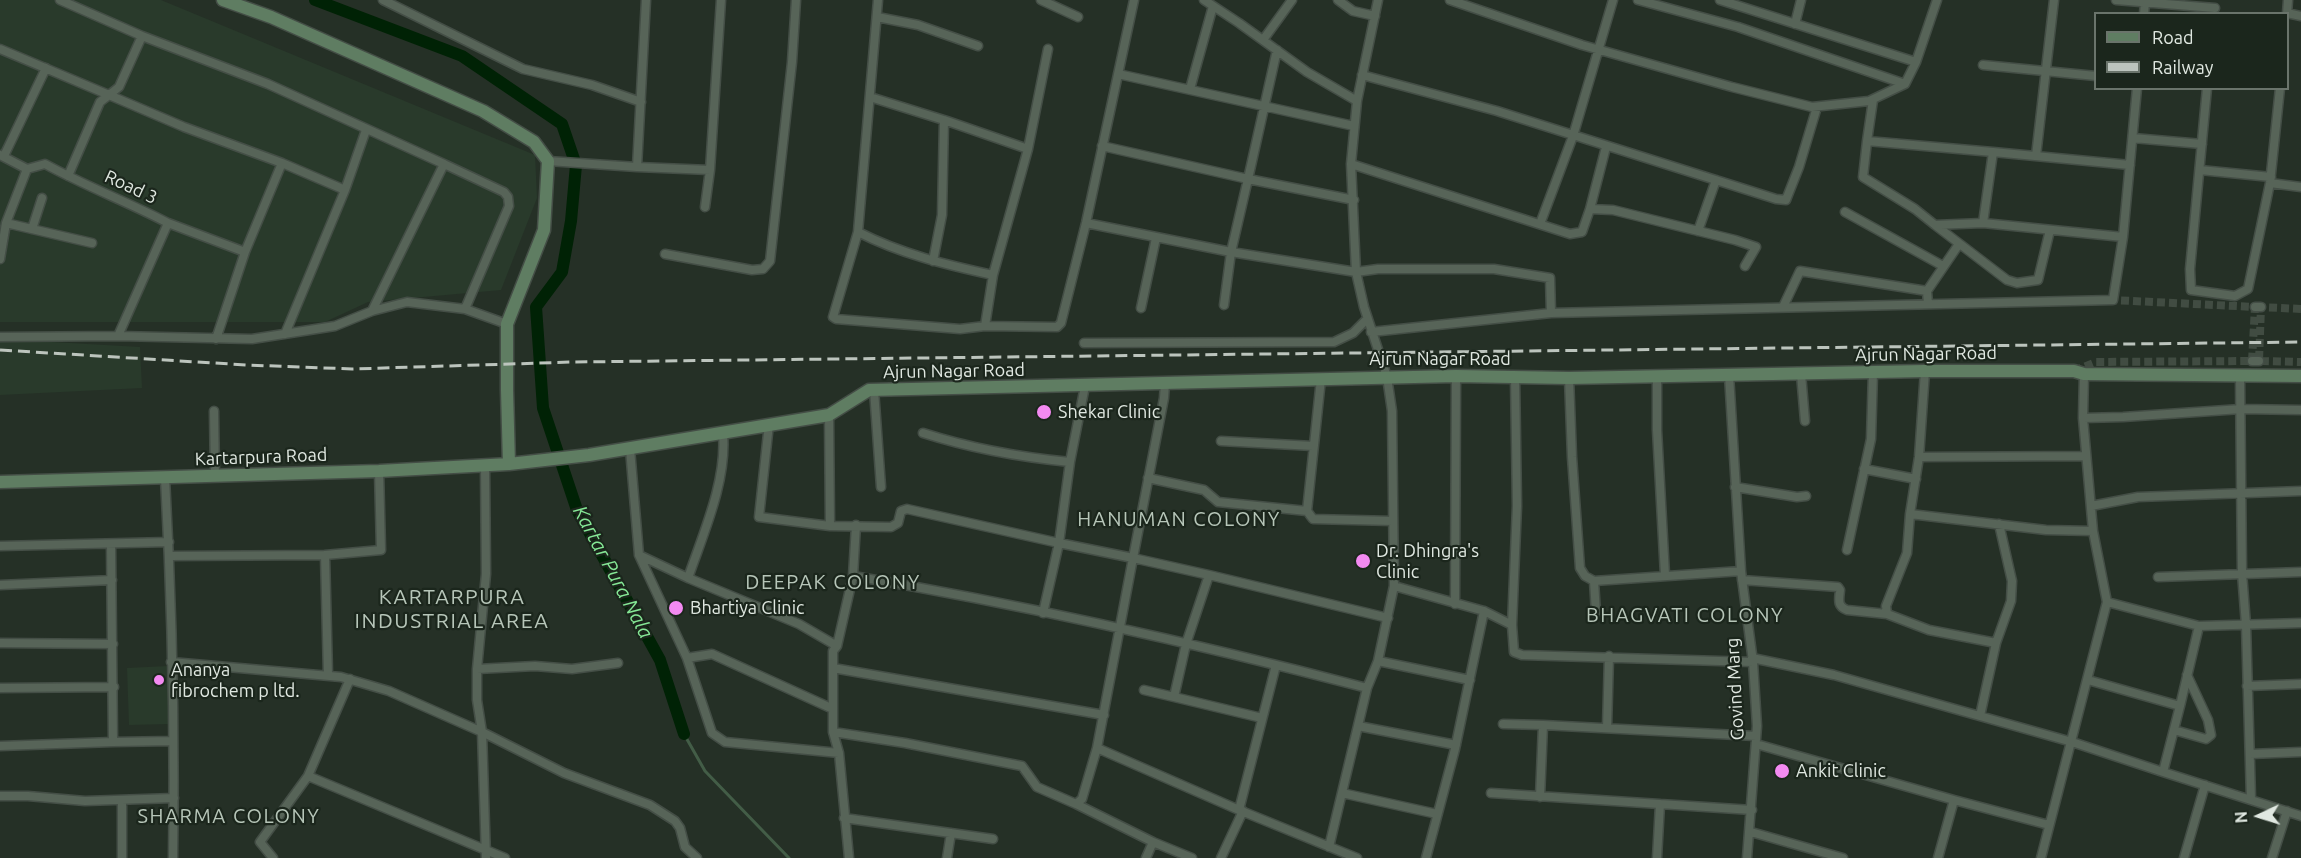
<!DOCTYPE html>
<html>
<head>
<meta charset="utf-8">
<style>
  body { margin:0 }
  #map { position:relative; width:2301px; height:858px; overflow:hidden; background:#253026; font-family:Ubuntu,sans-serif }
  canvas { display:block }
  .legend { position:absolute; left:2094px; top:12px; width:195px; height:78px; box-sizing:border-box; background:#1b261c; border:2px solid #6a746b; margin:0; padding:8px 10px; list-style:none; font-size:18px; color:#e0e8e1 }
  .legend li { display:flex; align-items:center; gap:12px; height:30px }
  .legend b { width:30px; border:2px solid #6a746b }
  .north { position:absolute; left:2229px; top:786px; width:60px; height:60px; -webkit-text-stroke:4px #1b261c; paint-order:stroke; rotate:266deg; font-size:16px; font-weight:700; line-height:24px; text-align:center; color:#e0e8e1 }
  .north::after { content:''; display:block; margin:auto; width:21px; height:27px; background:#e0e8e1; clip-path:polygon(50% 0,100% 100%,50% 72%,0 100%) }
</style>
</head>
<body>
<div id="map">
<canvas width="2301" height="858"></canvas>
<ul class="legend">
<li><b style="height:8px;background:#5f7d62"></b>Road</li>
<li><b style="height:8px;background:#bcc4bd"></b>Railway</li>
</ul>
<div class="north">N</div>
</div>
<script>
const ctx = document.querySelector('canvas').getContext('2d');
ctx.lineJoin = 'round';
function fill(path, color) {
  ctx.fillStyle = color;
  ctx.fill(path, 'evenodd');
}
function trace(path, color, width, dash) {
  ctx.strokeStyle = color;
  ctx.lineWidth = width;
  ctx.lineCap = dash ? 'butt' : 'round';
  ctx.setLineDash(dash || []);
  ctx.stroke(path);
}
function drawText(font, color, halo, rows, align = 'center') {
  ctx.font = font + ' Ubuntu,sans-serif';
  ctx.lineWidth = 4.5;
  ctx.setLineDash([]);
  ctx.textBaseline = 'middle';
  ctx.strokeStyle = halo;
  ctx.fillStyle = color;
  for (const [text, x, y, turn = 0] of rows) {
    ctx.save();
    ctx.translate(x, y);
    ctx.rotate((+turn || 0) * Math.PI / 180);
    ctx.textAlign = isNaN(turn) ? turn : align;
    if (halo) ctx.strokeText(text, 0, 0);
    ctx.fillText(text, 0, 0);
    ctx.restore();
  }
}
const built = new Path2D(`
  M 0,0 L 161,0 L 535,155 L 537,198 L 501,290 L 368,302 L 325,322 L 0,322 Z
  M 0,339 L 140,347 L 142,388 L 0,395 Z
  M 168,666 L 170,724 L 129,725 L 127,668 Z`);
const stream = new Path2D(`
  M 684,734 L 705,771 L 789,858`);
const canal = new Path2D(`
  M 315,0 L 462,56 L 562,124 L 576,165 L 571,221 L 562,272 L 536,307 L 543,408 L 577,510 L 660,660 L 684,734`);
const streetTunnel = new Path2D(`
  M 2301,309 L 2261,307 L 2259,361 L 2301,362
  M 2074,371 L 2096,362 L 2252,361 L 2255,307 L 2113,300`);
const street = new Path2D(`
  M 60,0 L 142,36 L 119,87 L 109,95 L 184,127 L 282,163 L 245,252
  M 383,0 L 523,69 L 592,85 L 641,102
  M 646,0 L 637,167 L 710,170 L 721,0
  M 878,0 L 858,232 C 901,254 947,265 993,275 L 985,326
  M 1041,0 L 1078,17
  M 1204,0 L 1239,23 L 1307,72 L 1357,101
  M 1338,0 L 1353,11 L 1375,16
  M 1450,0 L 1582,45 L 1732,87 L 1812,107 L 1869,101 L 1905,84 L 1916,62 L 1937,0
  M 1638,0 L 1738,27 L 1905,84
  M 1720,0 L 1916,62
  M 2116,0 L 2215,8
  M 2287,13 L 2301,16
  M 2144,14 L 2145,2
  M 2287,14 L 2288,0
  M 877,17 L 918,25 L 978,46
  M 1795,24 L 1801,0
  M 142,36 L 268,84 L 444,164 L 372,311
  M 1263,40 L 1292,0
  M 0,49 L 109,95 L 100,102 L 68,176
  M 1277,50 L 1248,179 L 1354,200
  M 1983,65 L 2096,76
  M 1118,74 L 1354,126
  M 1362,75 L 1497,111 L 1776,199 L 1786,200 L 1799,167 L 1817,107
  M 2207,88 L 2190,269 L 2191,290 L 2235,296 L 2248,289 L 2270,183 L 2280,88
  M 1190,89 L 1213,6
  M 870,97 L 947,121 L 1028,149 L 993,275
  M 1873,100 L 1867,141 L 1993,152
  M 2133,138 L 2202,144
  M 1867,141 L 1863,177 L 1915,209 L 1935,225 L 1983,223
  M 1102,146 L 1248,179 L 1231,252 L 1356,272 L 1378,269 L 1494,269 L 1550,278 L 1551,313
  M 1606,147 L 1590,209 L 1613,210 L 1735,240 L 1756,247 L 1745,266
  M 1028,149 L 1048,49
  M 0,155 L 27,169 L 45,164 C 85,186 128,202 168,223 L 118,336
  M 4,156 L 46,68
  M 2036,156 L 2054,0
  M 548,161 L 637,167
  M 282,163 L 345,190
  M 444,164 L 504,192 L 508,197 L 509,206 L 465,309
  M 1351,164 L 1570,234 L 1582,232 L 1590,209
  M 2130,165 L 1993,152 L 1983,223 L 2123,237 L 2137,88
  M 2200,170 L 2271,177
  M 2270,183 L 2301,187
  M 705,207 L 710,170
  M 1845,212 L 1943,266
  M 6,223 L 92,243
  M 168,223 L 245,252 L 216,339
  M 1086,223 L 1231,252 L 1224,305
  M 1540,224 L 1573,136 L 1613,0
  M 1935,225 L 2007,280 L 2017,283 L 2038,280 L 2050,230
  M 32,229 L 42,198
  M 1698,231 L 1716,180
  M 858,232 L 833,317 L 836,319 L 960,329 L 985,326 L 1057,327 L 1061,323 L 1086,223 L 1134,0
  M 665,254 L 752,270 L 763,269 L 770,261 L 792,62 L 796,0
  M 0,259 L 6,223 L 27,169
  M 933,261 L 942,215 L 944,120
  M 1928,304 L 1927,291 L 1959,244
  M 1783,307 L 1800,271 L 1927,291
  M 2255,307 L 2261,307
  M 1141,308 L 1156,238
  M 1371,332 L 1551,313 L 2113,300 L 2123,237
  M 285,334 L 345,190 L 366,130
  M 0,337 L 118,336 L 252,339 L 335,326 L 372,311 L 407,302 L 465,309 L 507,324
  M 1084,343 L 1334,342 L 1353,333 L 1367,319
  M 2252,361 L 2259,361
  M 1925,371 L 1919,457 L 1910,514 L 2046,530 L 2093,531
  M 1801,374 L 1805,421
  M 1657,375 L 1657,430 L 1665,575
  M 1729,375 L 1741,571 L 1753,662 L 1757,726 L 1747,858
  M 2240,377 L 2242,573 L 2246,625 L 2251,799
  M 1569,378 L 1572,457 L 1580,568 L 1585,576 L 1594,581 L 1741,571
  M 1165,383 L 1164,398 L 1133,558 L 1209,575 L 1186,644 L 1174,697 L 1262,718
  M 874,390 L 881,487
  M 214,411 L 215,477
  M 829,415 L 830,526
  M 2083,418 L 2123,417 L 2241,409 L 2301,410
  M 769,424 L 759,517 L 830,526 L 891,527 L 898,523 L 901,511 L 907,509 L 1059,543 L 1043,613
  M 923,433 C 973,449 1018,457 1070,462
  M 723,434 C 727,481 703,534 688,578 L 799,624 L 837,646 L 853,576 L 856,525
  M 1221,441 L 1313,446
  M 630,449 L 639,555 L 687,658 L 712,733 L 725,742 L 839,753
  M 1919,457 L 2086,456
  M 485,465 L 486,574 L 477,669 L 477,700 L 482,732 L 486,858
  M 1864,469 L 1916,479
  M 165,478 C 172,604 175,732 173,858
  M 1148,478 L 1204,490 L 1218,502 L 1307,511 L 1313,519 L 1393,521
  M 1735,487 L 1797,497 L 1806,496
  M 2091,506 L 2138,497 L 2301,491
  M 1307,511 L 1321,379
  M 1910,514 L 1907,553 L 1886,606 L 1887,614 L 1929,630 L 1996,643 L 1980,716
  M 0,546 L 169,542
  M 1847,550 L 1871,439 L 1873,372
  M 325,555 L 381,550 L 379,471
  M 639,555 L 688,578
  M 169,556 L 325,555 L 328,675
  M 1209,575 L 1388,618
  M 853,576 C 1026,605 1198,644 1367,688 L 1378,661 L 1394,586 L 1392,411 L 1387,377 L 1364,307 L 1356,272 L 1351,164 L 1357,101 L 1378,0
  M 2158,577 L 2301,572
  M 1742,580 L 1838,587 L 1840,590 C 1839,600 1837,606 1847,610 L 1887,614
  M 1594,581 L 1596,613
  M 0,585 L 112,580
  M 1394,586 L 1484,611 L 1512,625 L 1517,506 L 1515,376
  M 2107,602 L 2199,626 L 2180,706
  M 1455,604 L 1456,376
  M 1512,625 L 1514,652 L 1522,655 L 1753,662
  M 2199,626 L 2301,623
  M 0,643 L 113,644
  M 1996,643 L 2011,601 L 2012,581 L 1999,524
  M 837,646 L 833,651 L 833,732 L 839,753 L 849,858
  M 687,658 L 712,654 L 833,709
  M 1752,658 L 1834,675 L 2072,742 L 2163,772 L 2180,706 L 2088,680
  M 1378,661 L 1470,680
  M 171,662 L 341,677 L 389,691 L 482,732 L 564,773 L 650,805 L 675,821 L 680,828 L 685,847 L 697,858
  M 833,668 L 1104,715
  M 477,669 L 535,666 L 572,669 L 618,663
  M 2247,686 L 2301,684
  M 0,688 L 114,687
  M 1144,690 L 1174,697
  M 1503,724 L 1543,725 L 1540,797
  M 1543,725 L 1756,736
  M 1358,726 L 1456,745
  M 1607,728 L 1609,656
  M 2174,730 L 2206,739 L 2211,735 L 2208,720 L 2187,675
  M 833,732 L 905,743 L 1022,766 L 1037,787 L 1076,804 L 1082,799 L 1097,748 L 1133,558 L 1059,543 L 1070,462 L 1085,386
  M 113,742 L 173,741
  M 1756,744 L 1954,800
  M 0,746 L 113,742 L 111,544
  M 1097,748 L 1239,810 L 1276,665
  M 2250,754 L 2301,752
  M 2163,772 L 2301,816
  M 308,776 L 505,858
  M 1342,793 L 1437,814
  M 1491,793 L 1752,810
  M 0,796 L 28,796 L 85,801 L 174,798
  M 122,800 L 122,858
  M 1076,804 L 1153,842
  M 1239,810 L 1357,858
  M 844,818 L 993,839
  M 1751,832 L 1843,858
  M 1329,847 L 1367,688
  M 273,858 L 260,842 L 308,776 L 350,679
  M 947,858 L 951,833
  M 1146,858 L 1153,842 L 1192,858
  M 1221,858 L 1243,811
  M 1426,858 L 1455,749 L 1484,611
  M 1657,858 L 1660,804
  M 1938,858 L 1954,800 L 2049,825
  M 2041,858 L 2107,602 L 2093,531 L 2083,418 L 2084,374
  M 2184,858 L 2205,785
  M 2272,858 L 2287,811`);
const secondary = new Path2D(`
  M 223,0 L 271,17 L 483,111 L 534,142 L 548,161 L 544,230 L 507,324 L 507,390 L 509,464
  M 0,482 L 379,471 L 509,464 L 589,455 L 829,415 L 869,390 L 1456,376 L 1569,378 L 1925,371 L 2074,371 L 2084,374 L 2301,376`);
const rail = new Path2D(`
  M 0,350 L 247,365 L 352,369 L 573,362 L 2301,342`);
const markers = [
  [1044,412,8,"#f38af1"],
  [1363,561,8,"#f38af1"],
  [676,608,8,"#f38af1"],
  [159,680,6,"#f38af1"],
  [1782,771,8,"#f38af1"]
];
const streetNames = [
  ["Road 3",131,187,25],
  ["Ajrun Nagar Road",1926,354,-1],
  ["Ajrun Nagar Road",1440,359],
  ["Ajrun Nagar Road",954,371,-1],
  ["Kartarpura Road",261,457,-2],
  ["Govind Marg",1735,689,-93]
];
const poiNames = [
  ["Shekar Clinic",1058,412],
  ["Dr. Dhingra's",1376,551],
  ["Clinic",1376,572],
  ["Bhartiya Clinic",690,608],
  ["Ananya",171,670],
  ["fibrochem p ltd.",171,691],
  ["Ankit Clinic",1796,771]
];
const neighbourhoodNames = [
  ["HANUMAN COLONY",1179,519],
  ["DEEPAK COLONY",833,582],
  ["BHAGVATI COLONY",1685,615],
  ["SHARMA COLONY",229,816]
];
const waterNames = [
  ["Kartar Pura Nala",613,572,62]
];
const quarterNames = [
  ["KARTARPURA",452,597],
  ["INDUSTRIAL AREA",452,621]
];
fill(built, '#293a2b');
trace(stream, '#435d47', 3);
trace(canal, '#002205', 12);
trace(streetTunnel, '#414c42', 8, [8, 4]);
trace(street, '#444e46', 11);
trace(secondary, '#444e46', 15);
trace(street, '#576458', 8);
trace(secondary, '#5f7d62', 12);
trace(rail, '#bcc4bd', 3, [12, 6]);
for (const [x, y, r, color] of markers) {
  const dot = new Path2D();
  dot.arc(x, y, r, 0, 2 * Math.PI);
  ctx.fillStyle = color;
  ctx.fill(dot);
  trace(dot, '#1b261c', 2);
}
drawText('18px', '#e0e8e1', '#1b261c', streetNames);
drawText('18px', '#e0e8e1', '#1b261c', poiNames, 'left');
ctx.letterSpacing = '1.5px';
drawText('20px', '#b7c6b9', '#1b261c', neighbourhoodNames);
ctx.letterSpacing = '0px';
drawText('italic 20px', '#85e795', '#1b261c', waterNames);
ctx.letterSpacing = '1.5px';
drawText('21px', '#b7c6b9', '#1b261c', quarterNames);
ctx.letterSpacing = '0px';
</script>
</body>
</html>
